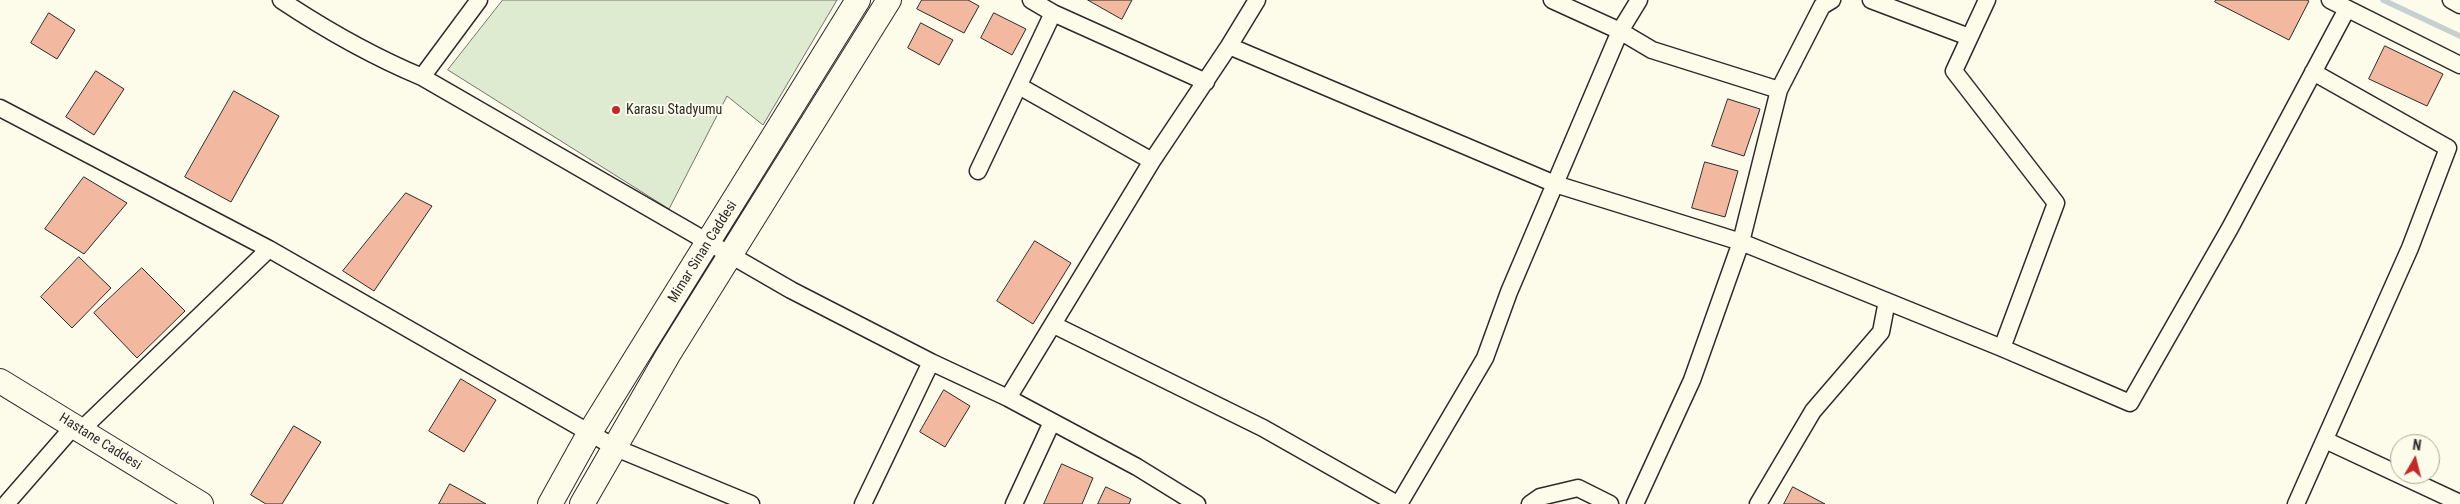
<!DOCTYPE html>
<html>
<head>
<meta charset="utf-8">
<style>
  body { margin:0 }
  #map { position:relative; width:2460px; height:504px; overflow:hidden; background:#fdfbea; font-family:"Roboto Condensed",sans-serif }
  canvas { display:block }
  .north { position:absolute; left:2390px; top:434px; width:50px; height:50px; box-sizing:border-box; background:#fdfbea; border:1px solid #a9a89e; border-radius:50%; rotate:8deg; font-size:14px; font-weight:700; line-height:20px; text-align:center; color:#2b2b2b }
  .north::after { content:''; display:block; margin:auto; width:18px; height:22px; background:#c62828; clip-path:polygon(50% 0,100% 100%,50% 72%,0 100%) }
</style>
</head>
<body>
<div id="map">
<canvas width="2460" height="504"></canvas>
<div class="north">N</div>
</div>
<script>
const ctx = document.querySelector('canvas').getContext('2d');
ctx.lineJoin = 'round';
function fill(path, color) {
  ctx.fillStyle = color;
  ctx.fill(path, 'evenodd');
}
function trace(path, color, width, dash) {
  ctx.strokeStyle = color;
  ctx.lineWidth = width;
  ctx.lineCap = dash ? 'butt' : 'round';
  ctx.setLineDash(dash || []);
  ctx.stroke(path);
}
function drawText(font, color, halo, rows, align = 'center') {
  ctx.font = font + ' "Roboto Condensed",sans-serif';
  ctx.lineWidth = 4;
  ctx.setLineDash([]);
  ctx.textBaseline = 'middle';
  ctx.strokeStyle = halo;
  ctx.fillStyle = color;
  for (const [text, x, y, turn = 0] of rows) {
    ctx.save();
    ctx.translate(x, y);
    ctx.rotate((+turn || 0) * Math.PI / 180);
    ctx.textAlign = isNaN(turn) ? turn : align;
    if (halo) ctx.strokeText(text, 0, 0);
    ctx.fillText(text, 0, 0);
    ctx.restore();
  }
}
const green = new Path2D(`
  M 503,0 L 837,0 L 763,125 L 727,96 L 669,209 L 448,70 Z`);
const stream = new Path2D(`
  M 2383,0 L 2460,36`);
const building = new Path2D(`
  M 922,0 L 968,0 L 979,6 L 964,33 L 917,9 Z
  M 1088,0 L 1132,0 L 1122,19 Z
  M 2216,0 L 2307,0 L 2309,1 L 2289,40 L 2215,2 Z
  M 49,13 L 75,30 L 57,59 L 31,43 Z
  M 994,13 L 1026,29 L 1012,55 L 981,38 Z
  M 921,23 L 953,40 L 939,65 L 908,48 Z
  M 2385,46 L 2443,74 L 2427,106 L 2369,79 Z
  M 96,71 L 124,89 L 94,135 L 66,117 Z
  M 234,91 L 279,116 L 231,202 L 185,177 Z
  M 1728,99 L 1760,109 L 1744,156 L 1712,146 Z
  M 1705,162 L 1738,171 L 1725,217 L 1692,208 Z
  M 84,177 L 127,203 L 84,254 L 45,229 Z
  M 406,193 L 432,206 L 374,291 L 343,271 Z
  M 1035,241 L 1071,263 L 1033,324 L 997,301 Z
  M 79,257 L 111,288 L 72,328 L 41,297 Z
  M 142,268 L 185,311 L 137,358 L 94,313 Z
  M 461,379 L 496,400 L 464,452 L 429,431 Z
  M 944,390 L 970,406 L 945,447 L 920,432 Z
  M 294,426 L 321,442 L 282,504 L 266,504 L 251,495 Z
  M 1062,464 L 1093,478 L 1082,504 L 1044,504 Z
  M 450,484 L 486,504 L 439,504 Z
  M 1106,487 L 1131,499 L 1129,504 L 1098,504 Z
  M 1793,487 L 1825,504 L 1784,504 Z`);
const street = new Path2D(`
  M 281,0 C 326,30 372,56 422,77 L 791,290 L 931,362 L 1008,398 L 1137,467 L 1197,504
  M 1031,0 L 1053,13 L 1206,82
  M 1639,0 L 1620,31 L 1652,50 L 1779,90 L 1822,6 L 1832,0
  M 1871,0 L 1969,37
  M 1987,0 L 1954,71 L 2056,203 L 2002,348
  M 2330,0 L 2460,65
  M 2451,0 L 2460,5
  M 1229,46 L 1555,184 L 1741,242 L 2002,348 L 2130,403 L 2230,228 L 2347,9
  M 422,77 L 479,0
  M 1019,86 L 1152,161
  M 0,108 L 269,249 L 616,448 L 751,504
  M 978,171 L 1053,13
  M 1054,325 L 1263,428 L 1397,504
  M 1008,398 L 1152,161 L 1229,46 L 1257,0
  M 81,430 L 269,249
  M 2325,440 L 2460,503
  M 6,504 L 74,426
  M 863,504 L 931,362
  M 1014,504 L 1052,422
  M 1399,504 L 1485,358 L 1509,292 L 1620,31 L 1552,0
  M 1530,504 L 1540,497 L 1578,488 L 1610,504
  M 1635,504 L 1692,380 L 1741,242 L 1779,90
  M 1758,504 L 1813,411 L 1881,332 L 1887,301
  M 2296,504 L 2410,248 L 2448,148 L 2313,72`);
const secondary = new Path2D(`
  M 0,381 L 201,504
  M 550,504 L 590,432 L 858,0
  M 582,504 L 668,355 L 889,0`);
const markers = [
  [616,110,5,"#c62828"]
];
const poiNames = [
  ["Karasu Stadyumu",626,110]
];
const streetNames = [
  ["Mimar Sinan Caddesi",703,252,-58],
  ["Hastane Caddesi",100,442,32]
];
fill(green, '#deebd1');
trace(green, '#74746e', 1);
trace(stream, '#c7d0d0', 5.5);
fill(building, '#f2b8a0');
trace(building, '#2b2b2b', 1);
trace(street, '#2b2b2b', 19);
trace(secondary, '#2b2b2b', 26);
trace(street, '#fdfbea', 16);
trace(secondary, '#fdfbea', 24);
for (const [x, y, r, color] of markers) {
  const dot = new Path2D();
  dot.arc(x, y, r, 0, 2 * Math.PI);
  ctx.fillStyle = color;
  ctx.fill(dot);
  trace(dot, '#fdfbea', 2);
}
drawText('14px', '#2b2b2b', '#fdfbea', poiNames, 'left');
drawText('14px', '#2b2b2b', '#fdfbea', streetNames);
</script>
</body>
</html>
